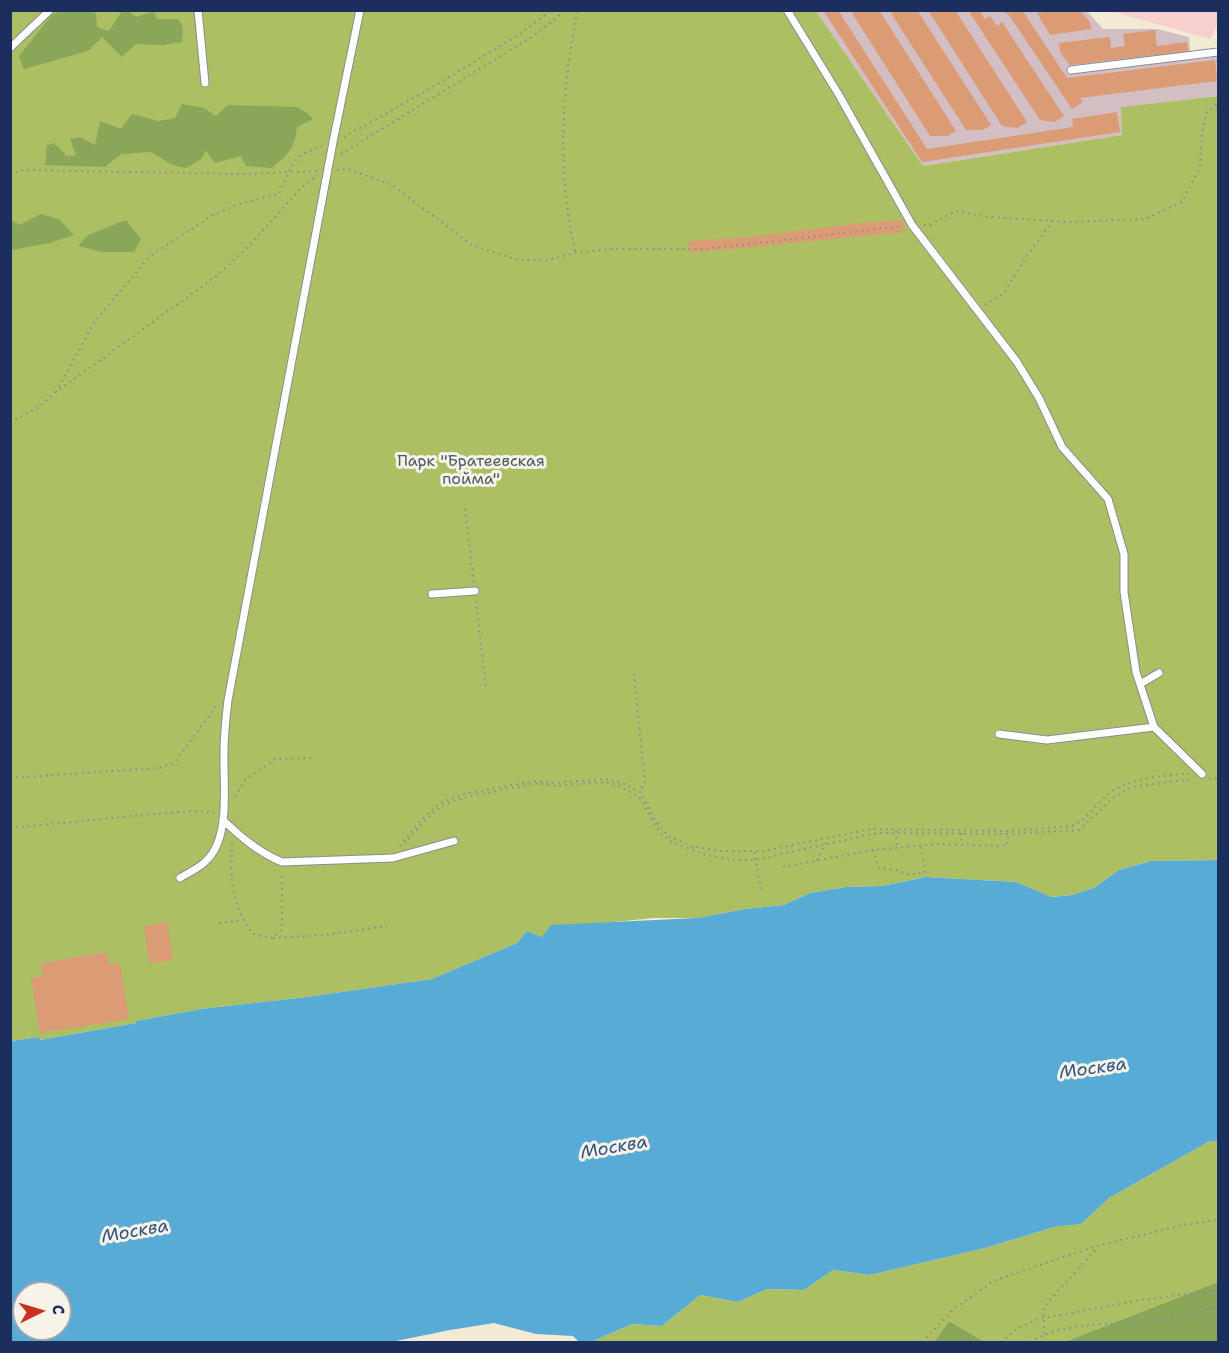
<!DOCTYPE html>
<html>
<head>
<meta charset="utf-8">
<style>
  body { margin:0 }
  #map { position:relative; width:1229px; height:1353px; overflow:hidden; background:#f3ead5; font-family:"Shantell Sans",sans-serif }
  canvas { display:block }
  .frame { position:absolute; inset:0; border:12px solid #1b2f5e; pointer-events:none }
  .north { position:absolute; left:12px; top:1281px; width:60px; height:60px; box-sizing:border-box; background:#f7f3e8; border:2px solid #9fa5b1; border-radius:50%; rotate:85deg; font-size:16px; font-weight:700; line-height:24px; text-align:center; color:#1b2f5e }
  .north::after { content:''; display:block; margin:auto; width:21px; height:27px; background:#c8321e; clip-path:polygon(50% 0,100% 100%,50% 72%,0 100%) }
</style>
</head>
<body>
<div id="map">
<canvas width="1229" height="1353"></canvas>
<div class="frame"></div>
<div class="north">С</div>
</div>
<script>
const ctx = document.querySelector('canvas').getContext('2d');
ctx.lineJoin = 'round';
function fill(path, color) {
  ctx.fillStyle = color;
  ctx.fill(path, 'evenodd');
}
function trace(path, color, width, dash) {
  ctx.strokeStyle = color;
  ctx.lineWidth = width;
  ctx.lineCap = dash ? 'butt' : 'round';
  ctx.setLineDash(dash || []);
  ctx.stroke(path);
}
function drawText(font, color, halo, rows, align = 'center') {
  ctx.font = font + ' "Shantell Sans",sans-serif';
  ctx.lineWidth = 6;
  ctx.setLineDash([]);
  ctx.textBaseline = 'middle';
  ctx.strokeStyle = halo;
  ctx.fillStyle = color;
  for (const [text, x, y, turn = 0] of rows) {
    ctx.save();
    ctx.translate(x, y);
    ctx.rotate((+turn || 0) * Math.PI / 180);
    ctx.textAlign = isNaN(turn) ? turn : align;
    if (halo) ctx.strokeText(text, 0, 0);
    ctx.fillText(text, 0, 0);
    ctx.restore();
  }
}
const built = new Path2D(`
  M 1110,11 L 1218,11 L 1218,24 L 1210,39 Z`);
const industrial = new Path2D(`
  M 816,11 L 1087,11 L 1103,29 L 1157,29 L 1189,37 L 1191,60 L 1218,56 L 1217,96 L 1122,107 L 1122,135 L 923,166 Z`);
const green = new Path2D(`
  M 11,11 L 816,11 L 923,166 L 1122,135 L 1121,107 L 1218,96 L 1218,860 L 1151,861 L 1119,870 L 1094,888 L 1072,895 L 1050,897 L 1016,882 L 926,877 L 882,886 L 846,887 L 810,893 L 784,905 L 746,909 L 697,918 L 654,918 L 604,923 L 542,937 L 527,931 L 517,943 L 432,979 L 307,997 L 201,1009 L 136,1021 L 136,1023 L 40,1040 L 39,1037 L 11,1041 Z
  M 1210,1141 L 1218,1141 L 1218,1282 L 1064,1342 L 985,1342 L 949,1321 L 934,1342 L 591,1342 L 632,1324 L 662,1326 L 700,1295 L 738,1302 L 767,1289 L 804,1290 L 833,1270 L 870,1275 L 985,1248 L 1054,1227 L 1081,1224 L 1109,1198 Z`);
const forest = new Path2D(`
  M 58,11 L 93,11 L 96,14 L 97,27 L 109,31 L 122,11 L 128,11 L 136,17 L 154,11 L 157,19 L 178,19 L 183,27 L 182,42 L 163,45 L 136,44 L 122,57 L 102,37 L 88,51 L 24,69 L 19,56 L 51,16 Z
  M 182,104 L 204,108 L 216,116 L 228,105 L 296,107 L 306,112 L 313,119 L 297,127 C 295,148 288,154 272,168 L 246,166 L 241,156 L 215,163 L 206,151 L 201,159 L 186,168 L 172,165 L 151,152 L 121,154 L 105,167 L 45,165 L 47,145 L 54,143 L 67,156 L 76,155 L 70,139 L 80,137 L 95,145 L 100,121 L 121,129 L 132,114 L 158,121 L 175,118 Z
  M 41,214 L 59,219 L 74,235 L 50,243 L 11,250 L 11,220 L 19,225 Z
  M 126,220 L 141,239 L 134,252 L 103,252 L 78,246 L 88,235 Z
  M 1218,1282 L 1218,1342 L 1064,1342 Z
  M 949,1321 L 985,1342 L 934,1342 Z`);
const water = new Path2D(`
  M 1218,860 L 1218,1141 L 1210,1141 L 1109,1198 L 1081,1224 L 1054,1227 L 985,1248 L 870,1275 L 833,1270 L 804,1290 L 767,1289 L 738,1302 L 700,1295 L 662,1326 L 632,1324 L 591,1342 L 579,1342 L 573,1336 L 536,1334 L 494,1323 L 450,1330 L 391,1342 L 11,1342 L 11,1041 L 39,1037 L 40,1040 L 136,1023 L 136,1021 L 201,1009 L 307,997 L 432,979 L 517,943 L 527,931 L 542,937 L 551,925 L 697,918 L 746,909 L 784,905 L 810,893 L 846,887 L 882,886 L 926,877 L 1016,882 L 1051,897 L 1072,895 L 1094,888 L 1119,870 L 1151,861 ZM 24,1293 L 60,1293 L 60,1329 L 24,1329 Z`);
const building = new Path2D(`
  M 823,10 L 838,10 L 927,149 L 1073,127 L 1072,119 L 1117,112 L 1120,132 L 922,162 Z
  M 850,10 L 879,10 L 956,131 L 948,136 L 930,136 Z
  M 889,10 L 917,10 L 991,125 L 983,130 L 966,130 Z
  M 928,10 L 955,10 L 1027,122 L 1017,128 L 1002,126 Z
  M 968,10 L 979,10 L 985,19 L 990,16 L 997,26 L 1002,22 L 1064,116 L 1055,122 L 1040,120 Z
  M 1002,10 L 1022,10 L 1067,78 L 1215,60 L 1217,81 L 1080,98 L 1083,102 L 1072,109 L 1009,15 Z
  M 1058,10 L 1079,10 L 1090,22 L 1091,29 L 1050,35 L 1037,13 Z
  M 1155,30 L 1157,46 L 1187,42 L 1188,51 L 1070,65 L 1060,52 L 1059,43 L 1110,37 L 1111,48 L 1125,46 L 1123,34 Z
  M 903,220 L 905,232 L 689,253 L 689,241 L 750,237 L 861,223 Z
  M 167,922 L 173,960 L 149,963 L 144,926 Z
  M 107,952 L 109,964 L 120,963 L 129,1019 L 40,1033 L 31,978 L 43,976 L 41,963 Z`);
const path = new Path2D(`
  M 344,137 L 419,95 L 520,34 L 551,10
  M 341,154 L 535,35 L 566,10
  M 337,170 L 348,169 L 392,185 L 472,245 L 518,260 L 548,260 L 575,253 L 611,249 L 700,249 L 733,246 L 903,226
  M 10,174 L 21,170 L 244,174 L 319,171
  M 924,225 L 930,225 L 956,211 L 988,217 L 1069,222 L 1145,219 L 1182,202 L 1200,167 L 1202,134 L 1206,113 L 1218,103
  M 575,251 C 557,172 561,90 578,10
  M 985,305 L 1004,293 L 1026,257 L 1052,222
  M 56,392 L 95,321 L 150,256 L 213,215 L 239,204 L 279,194 L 293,163 L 302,154 L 322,146
  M 10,422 L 39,407 L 56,392 L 214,278 L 248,247 L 301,188 L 318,175
  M 465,509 L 474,583
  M 476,601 L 486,690
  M 634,674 L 645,782 L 640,792
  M 10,778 L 159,768 L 175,762 L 217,705
  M 1209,779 L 1218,778
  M 235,796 L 246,779 L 276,759 L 311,758
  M 10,828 L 164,813 L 199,811 L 214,813
  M 896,831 L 897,846
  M 961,833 L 961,845
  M 232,843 C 230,877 231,905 253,934 L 273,938 L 282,929 L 282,872
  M 405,844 L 422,823 L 443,805 L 467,797 L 538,783 L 553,786 L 605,782 L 620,786 L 639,797 L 660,833 L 670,841 L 706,855 L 735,860 L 755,860 L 877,833 L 1008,834 L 1079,830 L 1114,797 L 1132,787 L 1192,779
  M 400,846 L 421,820 L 440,803 L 464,794 L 534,781 L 552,783 L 605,779 L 621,782 L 640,792 L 657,823 L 668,836 L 691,846 L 721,851 L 764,851 L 871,829 L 1008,831 L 1071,826 C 1091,819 1097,800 1114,790 C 1131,779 1169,774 1189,774
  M 873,850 L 879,868 L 896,870 L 909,875 L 925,872 L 921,846
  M 754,852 L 761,889
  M 817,860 L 828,838
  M 783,867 L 873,850 L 937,844 L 1007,846 L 1008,834
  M 219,923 L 243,920
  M 273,938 L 325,935 L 387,926
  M 1044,1334 L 1044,1307 L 1098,1247
  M 922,1342 L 954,1309 L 993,1281 L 1100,1245 L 1183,1225 L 1218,1220
  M 1001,1342 L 1018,1328 L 1038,1319 L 1142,1300 L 1218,1290
  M 1030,1342 C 1070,1319 1115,1326 1160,1320 C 1180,1317 1199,1311 1218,1307`);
const lane = new Path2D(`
  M 198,10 L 205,83
  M 787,10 L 839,95 L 912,225 L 1017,362 L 1039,398 L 1062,447 L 1108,499 L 1124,554 L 1124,592 L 1136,672 L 1154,727 L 1202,774
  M 10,48 L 50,10
  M 1071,70 L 1218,52
  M 432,594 L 475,591
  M 1140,684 L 1159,673
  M 999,734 L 1047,740 L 1154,727
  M 223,820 C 241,837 258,852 282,862 L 393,858 L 454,841
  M 180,878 C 189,872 200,868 207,860 C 231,836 223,783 224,752 C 224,734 226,717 228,700 L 333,142 L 360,10`);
const parkNames = [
  ["Парк \"Братеевская",471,462],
  ["пойма\"",471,480]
];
const waterNames = [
  ["Москва",1093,1069,-8],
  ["Москва",614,1148,-10],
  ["Москва",135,1232,-10]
];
fill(built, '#f7d0cd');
fill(industrial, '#d2bec3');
fill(green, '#acbf63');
fill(forest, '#89a659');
fill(water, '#58abd4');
fill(building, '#db9b75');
trace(lane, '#878c9a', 9);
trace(path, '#878c9a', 2, [1.5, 4.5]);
trace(lane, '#fff', 7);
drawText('16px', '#465a60', '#f7f3e8', parkNames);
drawText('italic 18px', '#2d5481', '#f7f3e8', waterNames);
</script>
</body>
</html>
